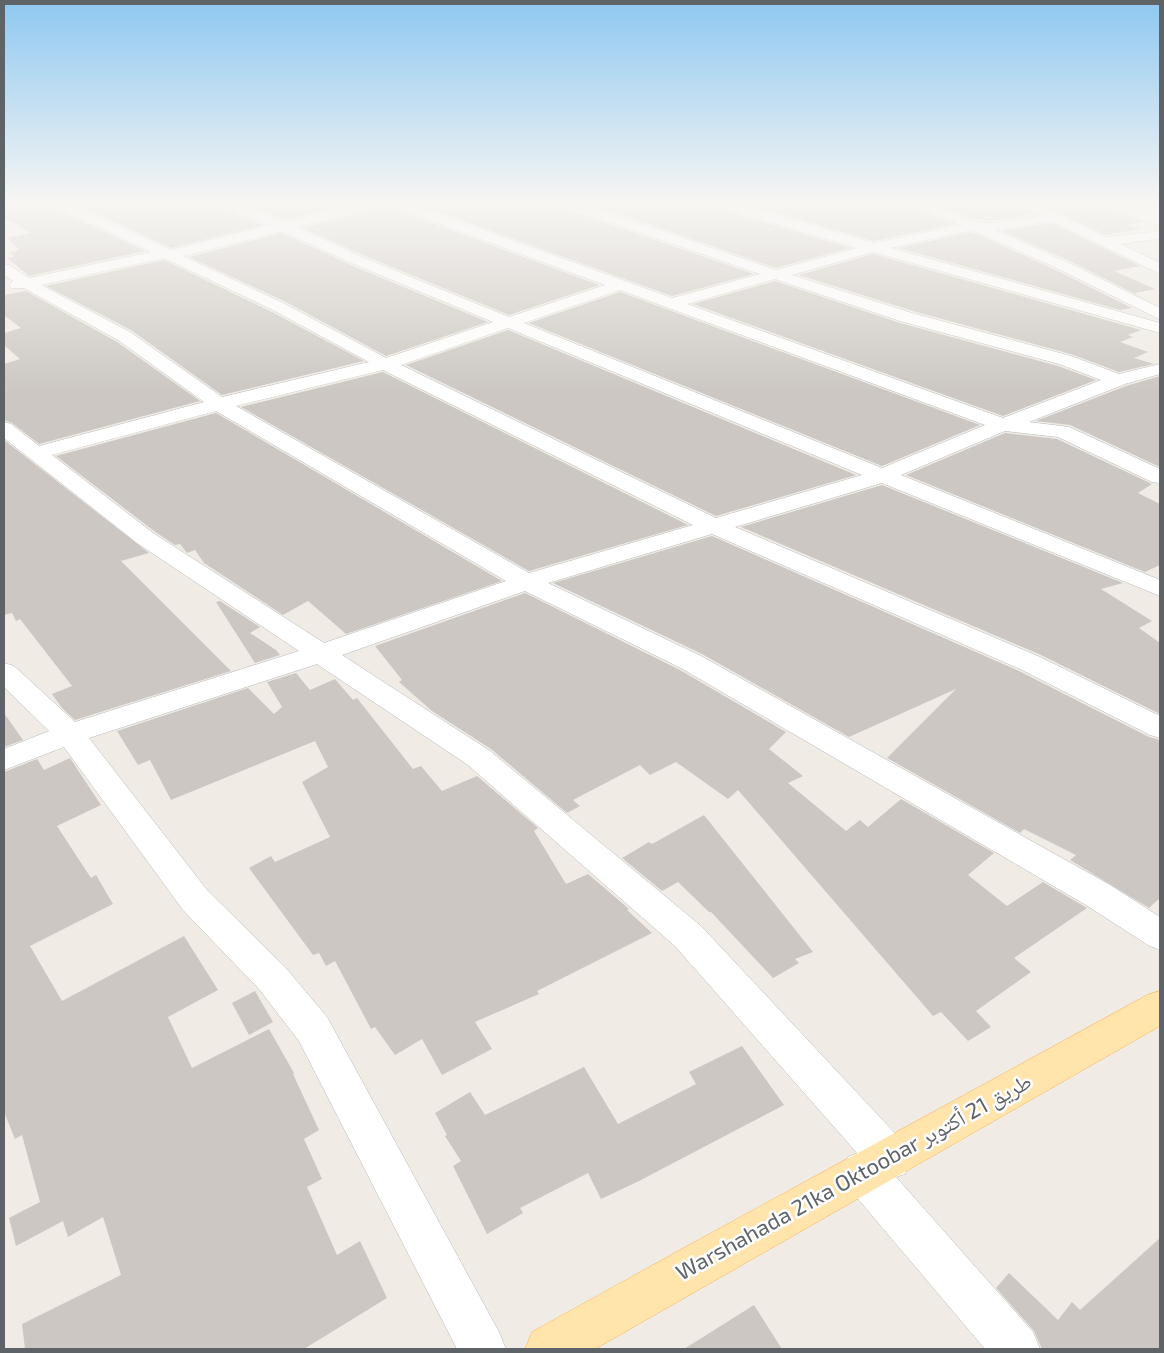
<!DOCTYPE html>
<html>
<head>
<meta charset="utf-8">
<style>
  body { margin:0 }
  #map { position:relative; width:1164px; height:1353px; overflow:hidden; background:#f0ece5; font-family:"Exo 2",sans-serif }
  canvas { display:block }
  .frame { position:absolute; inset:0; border:5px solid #5d6367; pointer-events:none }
</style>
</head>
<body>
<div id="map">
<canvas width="1164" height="1353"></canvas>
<div class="frame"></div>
</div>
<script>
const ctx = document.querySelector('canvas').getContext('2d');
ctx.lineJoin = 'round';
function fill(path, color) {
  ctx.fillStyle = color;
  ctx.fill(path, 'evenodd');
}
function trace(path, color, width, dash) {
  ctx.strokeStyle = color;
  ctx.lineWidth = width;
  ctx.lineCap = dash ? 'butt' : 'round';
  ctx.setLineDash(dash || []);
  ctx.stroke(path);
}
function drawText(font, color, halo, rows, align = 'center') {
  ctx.font = font + ' "Exo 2","Noto Naskh Arabic",sans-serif';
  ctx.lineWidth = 5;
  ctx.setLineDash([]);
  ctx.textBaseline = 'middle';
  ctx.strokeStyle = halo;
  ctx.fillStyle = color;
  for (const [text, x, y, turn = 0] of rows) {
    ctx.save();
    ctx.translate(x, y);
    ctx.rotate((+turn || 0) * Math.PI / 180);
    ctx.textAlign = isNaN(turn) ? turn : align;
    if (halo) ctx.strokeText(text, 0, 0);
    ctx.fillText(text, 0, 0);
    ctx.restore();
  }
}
const building = new Path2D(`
  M 4,203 L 51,203 L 54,208 L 145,251 L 29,276 L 7,258 L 14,257 L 10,252 L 20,250 L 7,238 L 31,233 L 4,217 Z
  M 74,203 L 218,203 L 221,208 L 264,225 L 171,248 Z
  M 243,203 L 352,203 L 285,220 Z
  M 383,203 L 388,203 L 391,208 L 599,285 L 509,315 L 365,256 L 303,228 L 379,208 Z
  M 414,203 L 559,203 L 562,208 L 754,274 L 672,296 Z
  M 587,203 L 714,203 L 717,208 L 850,248 L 776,268 Z
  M 744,203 L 913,203 L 916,208 L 954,224 L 874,241 Z
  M 933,203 L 1105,203 L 1108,208 L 1144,222 L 1127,225 L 1141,229 L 1106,235 L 1039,203 L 1029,208 L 1035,214 L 989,221 L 974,219 Z
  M 1052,223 L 1140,266 L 1114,271 L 1155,289 L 1135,293 L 1143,298 L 1070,261 L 1002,231 Z
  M 972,232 L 1058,271 L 1132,308 L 1120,310 L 899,248 Z
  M 282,233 L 353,266 L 488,322 L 386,356 L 286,302 L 189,257 Z
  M 873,254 L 1141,330 L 1128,335 L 1133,337 L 1120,342 L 1148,352 L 1134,358 L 1154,364 L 1119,372 L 1071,354 L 913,311 L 799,275 Z
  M 164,260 L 272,312 L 364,361 L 222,395 L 131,330 L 46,286 Z
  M 775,281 L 900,323 L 1058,366 L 1096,380 L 1003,416 L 693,304 Z
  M 26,291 L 117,342 L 200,401 L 39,444 L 12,423 L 4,420 L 4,364 L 20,359 L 4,345 L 4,333 L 21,328 L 4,315 L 4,295 Z
  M 620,292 L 980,425 L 882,466 L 529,323 Z
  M 508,330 L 856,475 L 716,516 L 406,365 Z
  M 383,372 L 688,525 L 529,571 L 241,407 Z
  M 1160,376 L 1160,467 L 1070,425 L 1036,421 L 1126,386 Z
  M 216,413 L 502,581 L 346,634 L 308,601 L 283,615 L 204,563 L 195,550 L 187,553 L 180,544 L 175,545 L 154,531 L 56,456 Z
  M 1005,433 L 1057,439 L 1152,484 L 1138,493 L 1160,504 L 1160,565 L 1145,572 L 906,475 Z
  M 4,440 L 149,553 L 121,561 L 231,671 L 75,720 L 62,708 L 52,694 L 72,686 L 20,619 L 16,621 L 12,613 L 4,615 Z
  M 882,485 L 1123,583 L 1101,589 L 1152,621 L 1139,628 L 1160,643 L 1160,714 L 1041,655 L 741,527 Z
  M 712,536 L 1019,671 L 1149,737 L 1160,740 L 1160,898 L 1149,908 L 1070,860 L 1076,855 L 1024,829 L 1020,833 L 887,758 L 956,689 L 849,737 L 702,654 L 553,583 Z
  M 525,593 L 680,670 L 786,732 L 769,749 L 803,776 L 788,783 L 846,831 L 860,820 L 868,827 L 901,799 L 994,853 L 968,875 L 1007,906 L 1043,882 L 1087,908 L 1014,958 L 1031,972 L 976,1011 L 991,1027 L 968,1041 L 941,1012 L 933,1016 L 738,790 L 728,799 L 676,762 L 650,775 L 640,765 L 573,800 L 580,806 L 567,813 L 491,749 L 432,711 L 399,682 L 402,680 L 375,646 Z
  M 220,601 L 260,627 L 250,633 L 276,650 L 280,655 L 255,663 L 216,602 Z
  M 296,673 L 310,690 L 335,679 L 353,700 L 357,698 L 413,769 L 421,766 L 442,791 L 477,776 L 538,828 L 534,831 L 566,884 L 588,874 L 629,909 L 627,910 L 652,933 L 537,991 L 539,994 L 475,1022 L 492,1049 L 442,1075 L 422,1039 L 395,1055 L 375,1027 L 371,1029 L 335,961 L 326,966 L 319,953 L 313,955 L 249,868 L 271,856 L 275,862 L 330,837 L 302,782 L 328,767 L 315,741 L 171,800 L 150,760 L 138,765 L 117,731 L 248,688 L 274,714 L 282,707 L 267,682 Z
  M 4,713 L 23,740 L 4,747 Z
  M 70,758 L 101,805 L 57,826 L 91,878 L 96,875 L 113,904 L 30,946 L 62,1001 L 184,936 L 218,990 L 168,1017 L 192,1068 L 269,1029 L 294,1073 L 293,1074 L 319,1130 L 304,1139 L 322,1179 L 307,1187 L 337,1255 L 360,1241 L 387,1298 L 304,1349 L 25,1349 L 22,1324 L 121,1275 L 103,1217 L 68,1237 L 63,1221 L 16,1246 L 9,1218 L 40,1202 L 22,1135 L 15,1139 L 4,1112 L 4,772 L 37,759 L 44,770 Z
  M 704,815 L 813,952 L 795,959 L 799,963 L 773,978 L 711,912 L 709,912 L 678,882 L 662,891 L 622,858 L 649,842 L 652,844 Z
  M 255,991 L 273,1022 L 249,1035 L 232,1003 Z
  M 742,1046 L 784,1105 L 639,1181 L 601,1199 L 588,1173 L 520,1208 L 523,1213 L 487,1234 L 453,1166 L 461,1161 L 445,1136 L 447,1135 L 435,1113 L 470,1092 L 485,1115 L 584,1067 L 618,1124 L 696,1084 L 689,1072 Z
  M 1160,1238 L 1160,1349 L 1042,1349 L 1034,1331 L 996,1288 L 1009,1273 L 1058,1320 L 1072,1302 L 1080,1310 Z
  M 754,1305 L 782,1349 L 684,1349 Z`);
const minor = new Path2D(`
  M 53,203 L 70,203 L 171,250 L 270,225 L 222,206 L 220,203 L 238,203 L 285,222 L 359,203 L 381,203 L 379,206 L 297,227 L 364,258 L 509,317 L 605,285 L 392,206 L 390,203 L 409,203 L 672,298 L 760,274 L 563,206 L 561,203 L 581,203 L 776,270 L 857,248 L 718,206 L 716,203 L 737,203 L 874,243 L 960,225 L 917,206 L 915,203 C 943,203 950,214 974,221 C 992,227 1022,218 1040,215 L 1031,209 L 1038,205 L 1106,237 L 1160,231 L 1160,239 L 1120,244 L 1160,263 L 1160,274 L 1052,221 L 995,230 L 1069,263 L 1160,308 L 1159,319 L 1059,269 L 972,230 L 891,248 L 1160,323 L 1160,333 L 873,252 L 792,275 L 912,313 L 1071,356 L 1119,374 L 1160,364 L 1160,374 L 1125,384 L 1029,422 L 1069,427 L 1160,469 L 1160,483 L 1152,482 L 1058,437 L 1005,431 L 901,475 L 1160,580 L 1160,596 L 882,483 L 735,527 L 1040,657 L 1160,716 L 1160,738 L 1150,735 L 1020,669 L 712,534 L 548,583 L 701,656 L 1110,885 L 1160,917 L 1160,950 L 1148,945 L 1086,905 L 681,668 L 525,591 L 342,655 L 490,751 L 701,926 L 905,1144 L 911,1159 L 905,1174 L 896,1177 L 1033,1332 L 1040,1349 L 985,1349 L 848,1187 L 842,1172 L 848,1157 L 857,1153 L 675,946 L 468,765 L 317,664 L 89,738 L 207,890 L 285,967 L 327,1017 L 499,1332 L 506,1349 L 457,1349 L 299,1041 L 259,989 L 183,910 L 64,747 L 4,770 L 4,749 L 49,731 L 4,687 L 4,663 L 14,666 L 75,722 L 299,651 L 137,543 L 4,438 L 4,422 L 11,424 L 39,446 L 204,402 L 118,340 L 24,288 L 11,288 L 9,285 L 13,281 L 4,275 L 4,264 L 9,265 L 29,278 L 151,252 L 55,206 ZM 282,231 L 354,264 L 493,322 L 386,358 L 285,304 L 183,256 ZM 164,258 L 273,310 L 369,362 L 222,397 L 130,332 L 41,285 ZM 775,279 L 900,321 L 1059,364 L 1101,380 L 1003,418 L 687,304 ZM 620,290 L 985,425 L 882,468 L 524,323 ZM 508,328 L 862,475 L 716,518 L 401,365 ZM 383,370 L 693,525 L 529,573 L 236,406 ZM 216,411 L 506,581 L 324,643 L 153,533 L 52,455 Z
  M 1107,203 L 1125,203 L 1160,217 L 1160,226 L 1109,206 Z`);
const major = new Path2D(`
  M 1160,991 L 1160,1026 L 595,1349 L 525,1349 L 532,1332 C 736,1218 942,1108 1147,995 Z`);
const nearStreetnames = [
  ["Warshahada 21ka Oktoobar طريق 21 أكتوبر",854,1177,-29]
];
fill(building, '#ccc7c2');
trace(minor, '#b6b9bd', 1);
trace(major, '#fcb153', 1);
fill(minor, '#fff');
fill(major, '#ffe4ac');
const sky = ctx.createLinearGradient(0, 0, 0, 392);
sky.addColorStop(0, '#8ec8f1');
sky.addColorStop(0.52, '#f8f6f3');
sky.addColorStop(1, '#f8f6f300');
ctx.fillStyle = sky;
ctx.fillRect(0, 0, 1164, 392);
drawText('22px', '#5d6367', '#fff', nearStreetnames);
</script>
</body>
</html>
